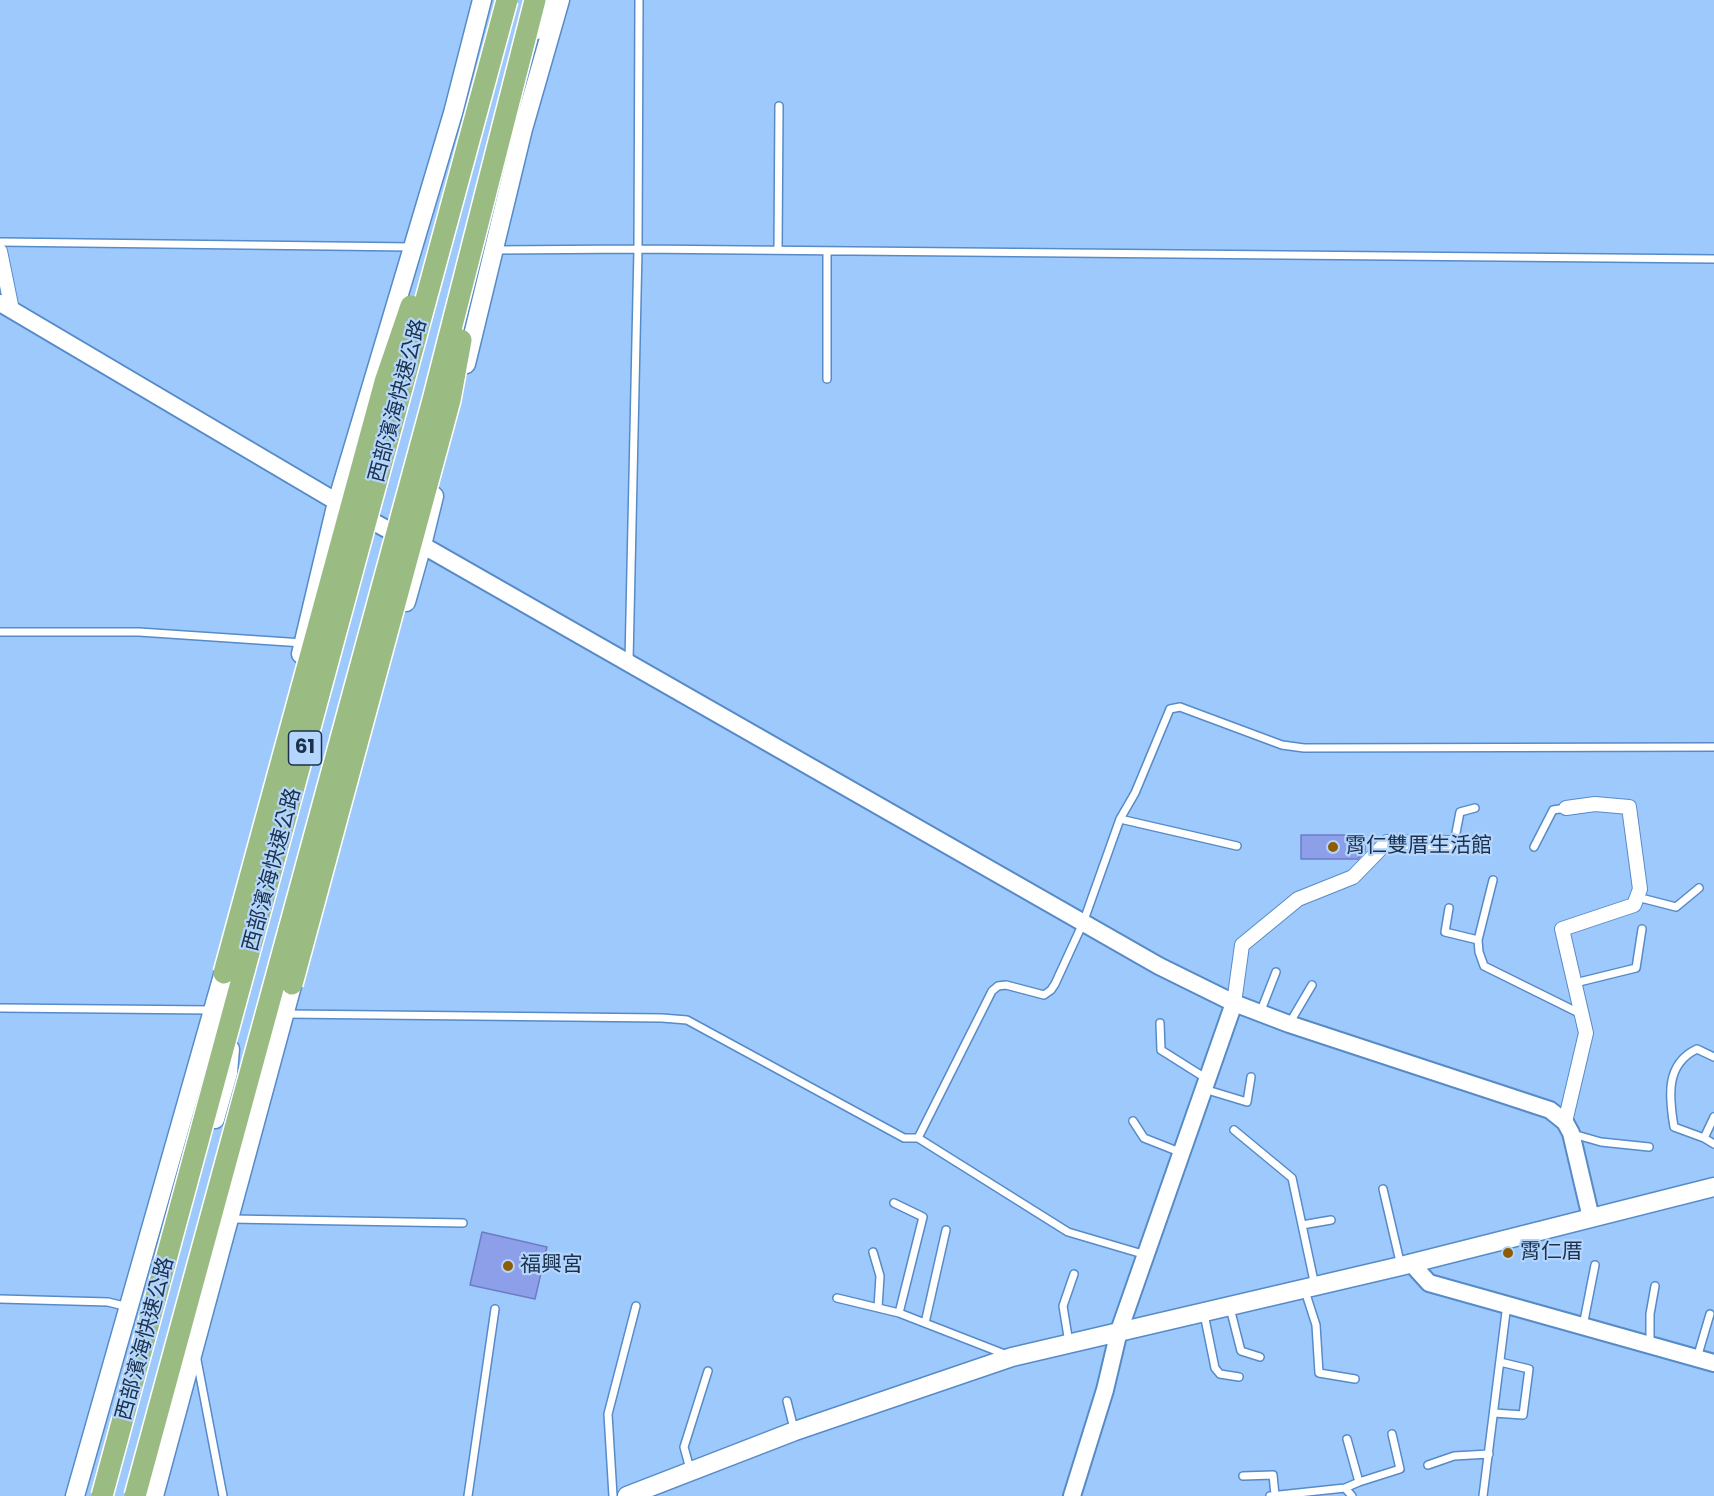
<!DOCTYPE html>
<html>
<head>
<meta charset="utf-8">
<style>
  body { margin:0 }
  canvas { display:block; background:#9dc9fd }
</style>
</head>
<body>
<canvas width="1714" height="1496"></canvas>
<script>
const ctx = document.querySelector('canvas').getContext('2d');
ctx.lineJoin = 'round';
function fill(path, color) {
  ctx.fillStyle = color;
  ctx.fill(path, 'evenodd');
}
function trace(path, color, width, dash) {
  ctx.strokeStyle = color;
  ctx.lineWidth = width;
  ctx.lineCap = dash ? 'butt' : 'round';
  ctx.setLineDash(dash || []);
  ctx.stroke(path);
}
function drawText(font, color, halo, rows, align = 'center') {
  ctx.font = font + ' Poppins,"Noto Sans TC",sans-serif';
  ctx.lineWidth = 4.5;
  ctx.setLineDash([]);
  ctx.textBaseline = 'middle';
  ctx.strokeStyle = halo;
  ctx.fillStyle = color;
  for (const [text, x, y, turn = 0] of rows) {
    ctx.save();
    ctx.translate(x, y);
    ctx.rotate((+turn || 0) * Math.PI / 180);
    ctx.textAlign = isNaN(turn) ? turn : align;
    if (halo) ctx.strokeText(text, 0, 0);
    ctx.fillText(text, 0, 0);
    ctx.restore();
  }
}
const building = new Path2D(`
  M 1301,835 L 1365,835 L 1365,851 L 1358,859 L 1301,859 Z
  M 482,1232 L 547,1247 L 535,1299 L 470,1285 Z`);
const service = new Path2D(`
  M 0,242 L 411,247
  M 495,250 L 638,249 L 1714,259
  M 778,250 L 779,106
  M 827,379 L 827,251
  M 0,632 L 139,632 L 303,643
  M 629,661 L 638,249 L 639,0
  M 1120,819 L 1237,846
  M 1454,843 L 1460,812 L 1475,808
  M 1534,847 L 1553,810 L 1566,808
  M 1493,880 L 1478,940 L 1479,952 L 1484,966 L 1581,1014
  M 1637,897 L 1676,907 L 1699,888
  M 1449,908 L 1445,932 L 1478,940
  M 1575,983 L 1636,968 L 1642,929
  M 0,1008 L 211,1010
  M 1260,1013 L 1276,972
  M 286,1014 L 662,1018 L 687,1020 L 904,1138 L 918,1138 L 992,991 L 998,986 L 1006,985 L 1044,995 L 1051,990 L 1055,984 L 1083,923 L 1120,819 L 1135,793 L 1170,709 L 1180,707 L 1282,745 L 1304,748 L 1714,747
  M 1160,1023 L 1161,1050 L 1207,1079
  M 1289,1024 L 1312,985
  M 1204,1089 L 1247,1102 L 1251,1077
  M 1714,1117 L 1704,1138 L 1714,1144
  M 1133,1121 L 1144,1138 L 1182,1153
  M 1234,1130 L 1292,1178 L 1315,1286
  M 1573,1134 L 1601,1142 L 1649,1147
  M 918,1138 L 1068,1232 L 1146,1255
  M 1704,1138 L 1674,1127 C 1669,1097 1665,1064 1697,1049 L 1714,1057
  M 1383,1189 L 1401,1266
  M 894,1203 L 923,1217 L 899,1313
  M 231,1219 L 463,1223
  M 1302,1225 L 1331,1220
  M 873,1252 L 880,1276 L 878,1308
  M 1305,1291 L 1316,1325 L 1319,1373 L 1355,1379
  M 837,1298 L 899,1313 L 1007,1355
  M 0,1299 L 108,1302 L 128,1307
  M 1230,1308 L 1241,1351 L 1260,1357
  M 1204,1314 L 1215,1368 L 1220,1374 L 1239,1377
  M 925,1323 L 946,1230
  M 1583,1326 L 1595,1265
  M 1069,1343 L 1063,1306 L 1074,1274
  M 1650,1345 L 1650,1314 L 1655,1286
  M 1697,1358 L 1710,1314
  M 197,1360 L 223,1496
  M 787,1401 L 794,1429
  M 1494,1413 L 1523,1415 L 1529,1369 L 1500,1362
  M 1428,1465 L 1454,1456 L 1489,1454
  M 690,1469 L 684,1447 L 708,1371
  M 1243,1476 L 1273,1475 L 1275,1495
  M 1359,1482 L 1400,1469 L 1392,1434
  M 1345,1488 L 1359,1482 L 1347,1439
  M 468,1496 L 495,1309
  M 613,1496 L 608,1414 L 636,1306
  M 1270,1496 L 1345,1488 L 1352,1496
  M 1483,1496 L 1507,1304`);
const minor = new Path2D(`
  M 0,251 L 12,310
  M 1234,1003 L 1242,945 L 1298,899 L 1353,877 L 1387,842 L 1454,843
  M 1565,1122 L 1586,1033 L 1562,929 L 1634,905 L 1640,889 L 1629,807 L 1595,804 L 1566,808`);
const tertiary = new Path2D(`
  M 0,303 L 337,502 L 405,539 L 422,545 L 1159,966 L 1234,1003 L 1289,1024 L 1550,1110 L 1565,1122 L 1571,1133 L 1591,1218
  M 1411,1263 L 1429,1283 L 1714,1363
  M 1072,1496 L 1105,1390 L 1119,1331 L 1234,1003`);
const secondary = new Path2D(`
  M 536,30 L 541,11 L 550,0
  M 466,364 L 523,129 L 560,0
  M 406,602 L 422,545 L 434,496
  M 301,654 L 337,502 L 453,113 L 482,0
  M 215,1119 L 228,1073 L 230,1049
  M 75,1496 L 227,961
  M 154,1496 L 296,971
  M 627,1496 L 795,1431 L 1012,1357 L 1401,1266 L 1714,1187`);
const trunkBridge = new Path2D(`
  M 224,973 L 385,382 L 411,306
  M 292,984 L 450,400 L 461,340
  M 102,1496 L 507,0
  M 135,1496 L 433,400 L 535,0`);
const markers = [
  [1333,847,6,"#8d5d06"],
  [1508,1253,6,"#8d5d06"],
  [508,1266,6,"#8d5d06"]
];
const shields = [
  [305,748,33]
];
const shieldNames = [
  ["61",305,748]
];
const streetNames = [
  ["西部濱海快速公路",399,401,-75],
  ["西部濱海快速公路",273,870,-75],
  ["西部濱海快速公路",146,1339,-75]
];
const poiNames = [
  ["霄仁雙厝生活館",1345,847],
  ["霄仁厝",1520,1253],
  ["福興宮",520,1266]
];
fill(building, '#8d9fe8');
trace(building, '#6d7dc4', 1.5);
trace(service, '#568bc8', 10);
trace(minor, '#568bc8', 16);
trace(tertiary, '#568bc8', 20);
trace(secondary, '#568bc8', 21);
trace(service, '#fff', 7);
trace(minor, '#fff', 14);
trace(tertiary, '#fff', 16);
trace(secondary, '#fff', 18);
trace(trunkBridge, '#fff', 24, []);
trace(trunkBridge, '#9abb82', 21);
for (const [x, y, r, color] of markers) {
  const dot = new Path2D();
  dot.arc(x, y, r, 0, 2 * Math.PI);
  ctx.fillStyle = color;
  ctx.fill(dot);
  trace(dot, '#b4d5fd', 2);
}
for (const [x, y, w] of shields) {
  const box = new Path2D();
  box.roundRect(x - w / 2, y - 17, w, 34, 4.5);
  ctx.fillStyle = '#b4d5fd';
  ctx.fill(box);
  trace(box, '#1b314b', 1.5);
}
drawText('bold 20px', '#1b314b', null, shieldNames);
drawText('21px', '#1b314b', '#b4d5fd', streetNames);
drawText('21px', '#1b314b', '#b4d5fd', poiNames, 'left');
</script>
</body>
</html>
